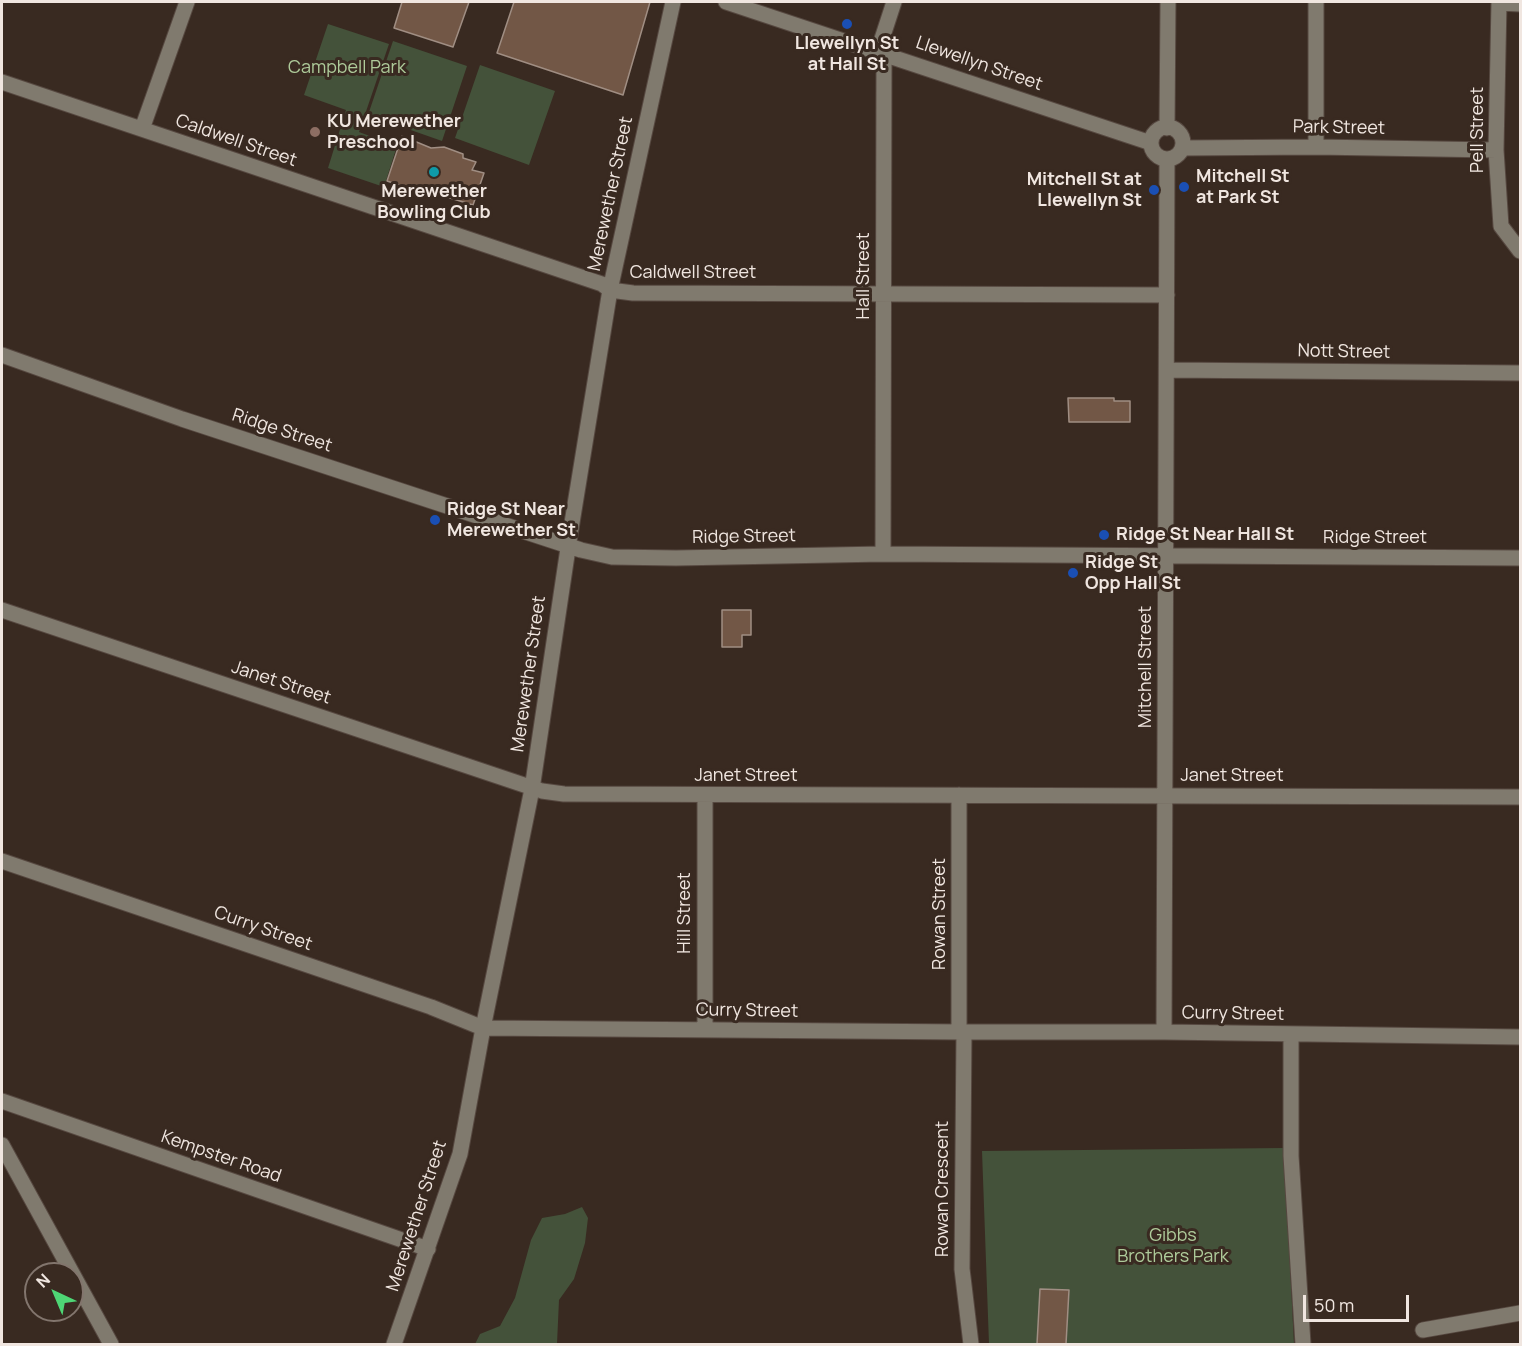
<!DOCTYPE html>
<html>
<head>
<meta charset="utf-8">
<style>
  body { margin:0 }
  #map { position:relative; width:1522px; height:1346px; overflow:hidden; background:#392a21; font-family:Manrope,sans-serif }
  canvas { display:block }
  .frame { position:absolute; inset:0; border:3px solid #f0e6e0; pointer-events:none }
  .north { position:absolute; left:24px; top:1262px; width:60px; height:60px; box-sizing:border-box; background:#392a21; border:2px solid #82756d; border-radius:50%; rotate:316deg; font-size:16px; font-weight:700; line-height:24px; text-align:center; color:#f0e6e0 }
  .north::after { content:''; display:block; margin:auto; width:21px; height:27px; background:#4ed675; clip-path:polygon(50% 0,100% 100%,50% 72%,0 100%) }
  .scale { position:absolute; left:1303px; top:1295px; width:106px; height:27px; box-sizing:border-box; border:3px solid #f0e6e0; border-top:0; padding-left:8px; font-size:18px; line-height:21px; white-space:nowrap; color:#f0e6e0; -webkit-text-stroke:4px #392a21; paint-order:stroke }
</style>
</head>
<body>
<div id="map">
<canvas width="1522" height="1346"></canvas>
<div class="frame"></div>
<div class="north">N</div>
<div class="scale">50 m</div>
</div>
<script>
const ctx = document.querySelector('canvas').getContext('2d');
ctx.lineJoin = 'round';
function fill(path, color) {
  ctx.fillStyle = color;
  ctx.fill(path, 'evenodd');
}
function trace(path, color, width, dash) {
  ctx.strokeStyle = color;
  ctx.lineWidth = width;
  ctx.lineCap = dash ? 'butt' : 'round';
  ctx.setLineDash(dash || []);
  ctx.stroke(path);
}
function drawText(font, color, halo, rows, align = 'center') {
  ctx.font = font + ' Manrope,sans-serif';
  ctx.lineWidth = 6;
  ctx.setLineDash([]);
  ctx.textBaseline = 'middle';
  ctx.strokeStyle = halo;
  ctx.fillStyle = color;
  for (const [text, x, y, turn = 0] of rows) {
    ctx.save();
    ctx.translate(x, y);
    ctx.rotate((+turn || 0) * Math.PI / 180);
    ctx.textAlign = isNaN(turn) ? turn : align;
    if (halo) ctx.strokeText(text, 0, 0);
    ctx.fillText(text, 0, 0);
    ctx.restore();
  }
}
const green = new Path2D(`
  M 328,24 L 389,44 L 359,132 L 397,146 L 384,187 L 328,168 L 346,110 L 304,95 Z
  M 393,41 L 467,66 L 442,141 L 368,115 Z
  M 480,65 L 555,91 L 529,165 L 455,138 Z
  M 1284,1148 L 1294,1344 L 989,1344 L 982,1151 Z
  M 582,1207 L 588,1218 L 585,1243 L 574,1279 L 559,1300 L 557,1344 L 475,1344 L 480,1334 L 500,1326 L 515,1298 L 531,1240 L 542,1218 L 565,1214 Z`);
const building = new Path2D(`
  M 402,2 L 469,2 L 453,47 L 394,28 Z
  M 514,2 L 650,2 L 623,95 L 497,53 Z
  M 402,136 L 431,148 L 444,147 L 463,154 L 463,158 L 476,162 L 472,170 L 484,173 L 473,205 L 437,194 L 436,197 L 387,181 Z
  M 1068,398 L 1114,398 L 1114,401 L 1130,401 L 1130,422 L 1069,422 Z
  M 722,610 L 751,610 L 751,635 L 742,635 L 742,647 L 722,647 Z
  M 1040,1289 L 1069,1290 L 1066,1344 L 1037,1344 Z`);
const minor = new Path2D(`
  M 726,2 L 1151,143
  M 1316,2 L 1316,147
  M 1499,2 L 1496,150 L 1501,226 L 1520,251
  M 1499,3 L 1520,4
  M 2,82 L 602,284 L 610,290 L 633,293 L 1167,295
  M1151 143a16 16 0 1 1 32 0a16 16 0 1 1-32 0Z
  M 1167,128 L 1168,2
  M 142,129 L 187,2
  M 1182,148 L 1316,147 L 1496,150
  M 2,355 L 182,419 L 581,550 L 612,557 L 676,558 L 883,554 L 1520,558
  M 1168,370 L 1520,373
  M 883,554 L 884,65 L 878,51 L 894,2
  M 2,610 L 542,791 L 564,794 L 1520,797
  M 705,796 L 705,1030
  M 2,861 L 431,1007 L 483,1028 L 964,1032 L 1164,1032 L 1520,1037
  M 959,1032 L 959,795
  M 964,1032 L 962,1269 L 971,1344
  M 1164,1032 L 1167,159
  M 1291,1035 L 1291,1156 L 1303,1344
  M 2,1101 L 428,1249
  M 2,1145 L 111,1344
  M 1423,1330 L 1520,1313
  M 394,1344 L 460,1154 L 483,1028 L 532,789 L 570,535 L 610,290 L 673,2`);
const markers = [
  [847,24,6,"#1a4fb4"],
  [315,132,6,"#8d6e63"],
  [434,172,6,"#0f9aa8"],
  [1184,187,6,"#1a4fb4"],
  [1154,190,6,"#1a4fb4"],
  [435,520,6,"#1a4fb4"],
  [1104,535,6,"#1a4fb4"],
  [1073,573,6,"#1a4fb4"]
];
const poiNames = [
  ["Llewellyn St",847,44,"center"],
  ["at Hall St",847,65,"center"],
  ["KU Merewether",327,122],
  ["Preschool",327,143],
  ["Mitchell St",1196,177],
  ["at Park St",1196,198],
  ["Mitchell St at",1142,180,"right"],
  ["Llewellyn St",1142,201,"right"],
  ["Merewether",434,192,"center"],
  ["Bowling Club",434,213,"center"],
  ["Ridge St Near",447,510],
  ["Merewether St",447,531],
  ["Ridge St Near Hall St",1116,535],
  ["Ridge St",1085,563],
  ["Opp Hall St",1085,584]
];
const streetNames = [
  ["Llewellyn Street",979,64,19],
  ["Park Street",1339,128,1],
  ["Pell Street",1478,130,-90],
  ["Caldwell Street",236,141,19],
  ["Merewether Street",611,194,-78],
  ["Caldwell Street",693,273],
  ["Hall Street",864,276,-90],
  ["Nott Street",1344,352,1],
  ["Ridge Street",282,431,18],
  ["Ridge Street",744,537,-1],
  ["Ridge Street",1375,538],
  ["Mitchell Street",1146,667,-90],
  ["Merewether Street",529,674,-82],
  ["Janet Street",281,683,18],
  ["Janet Street",746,776],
  ["Janet Street",1232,776],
  ["Hill Street",685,913,-90],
  ["Rowan Street",940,914,-90],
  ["Curry Street",263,929,19],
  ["Curry Street",747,1011,1],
  ["Curry Street",1233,1014,1],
  ["Kempster Road",221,1157,19],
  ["Rowan Crescent",943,1189,-90],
  ["Merewether Street",417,1216,-72]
];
const parkNames = [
  ["Campbell Park",347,68],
  ["Gibbs",1173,1236],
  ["Brothers Park",1173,1257]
];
fill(green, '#44523a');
fill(building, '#725746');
trace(building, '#a08e83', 1.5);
trace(minor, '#564840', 17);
trace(minor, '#807a6e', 15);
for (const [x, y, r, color] of markers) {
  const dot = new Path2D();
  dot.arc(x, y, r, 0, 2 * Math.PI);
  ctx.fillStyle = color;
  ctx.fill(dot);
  trace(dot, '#392a21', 2);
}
drawText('bold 18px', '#f0e6e0', '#392a21', poiNames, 'left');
drawText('18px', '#f0e6e0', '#392a21', streetNames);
drawText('18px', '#aecb9a', '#392a21', parkNames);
</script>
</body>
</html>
